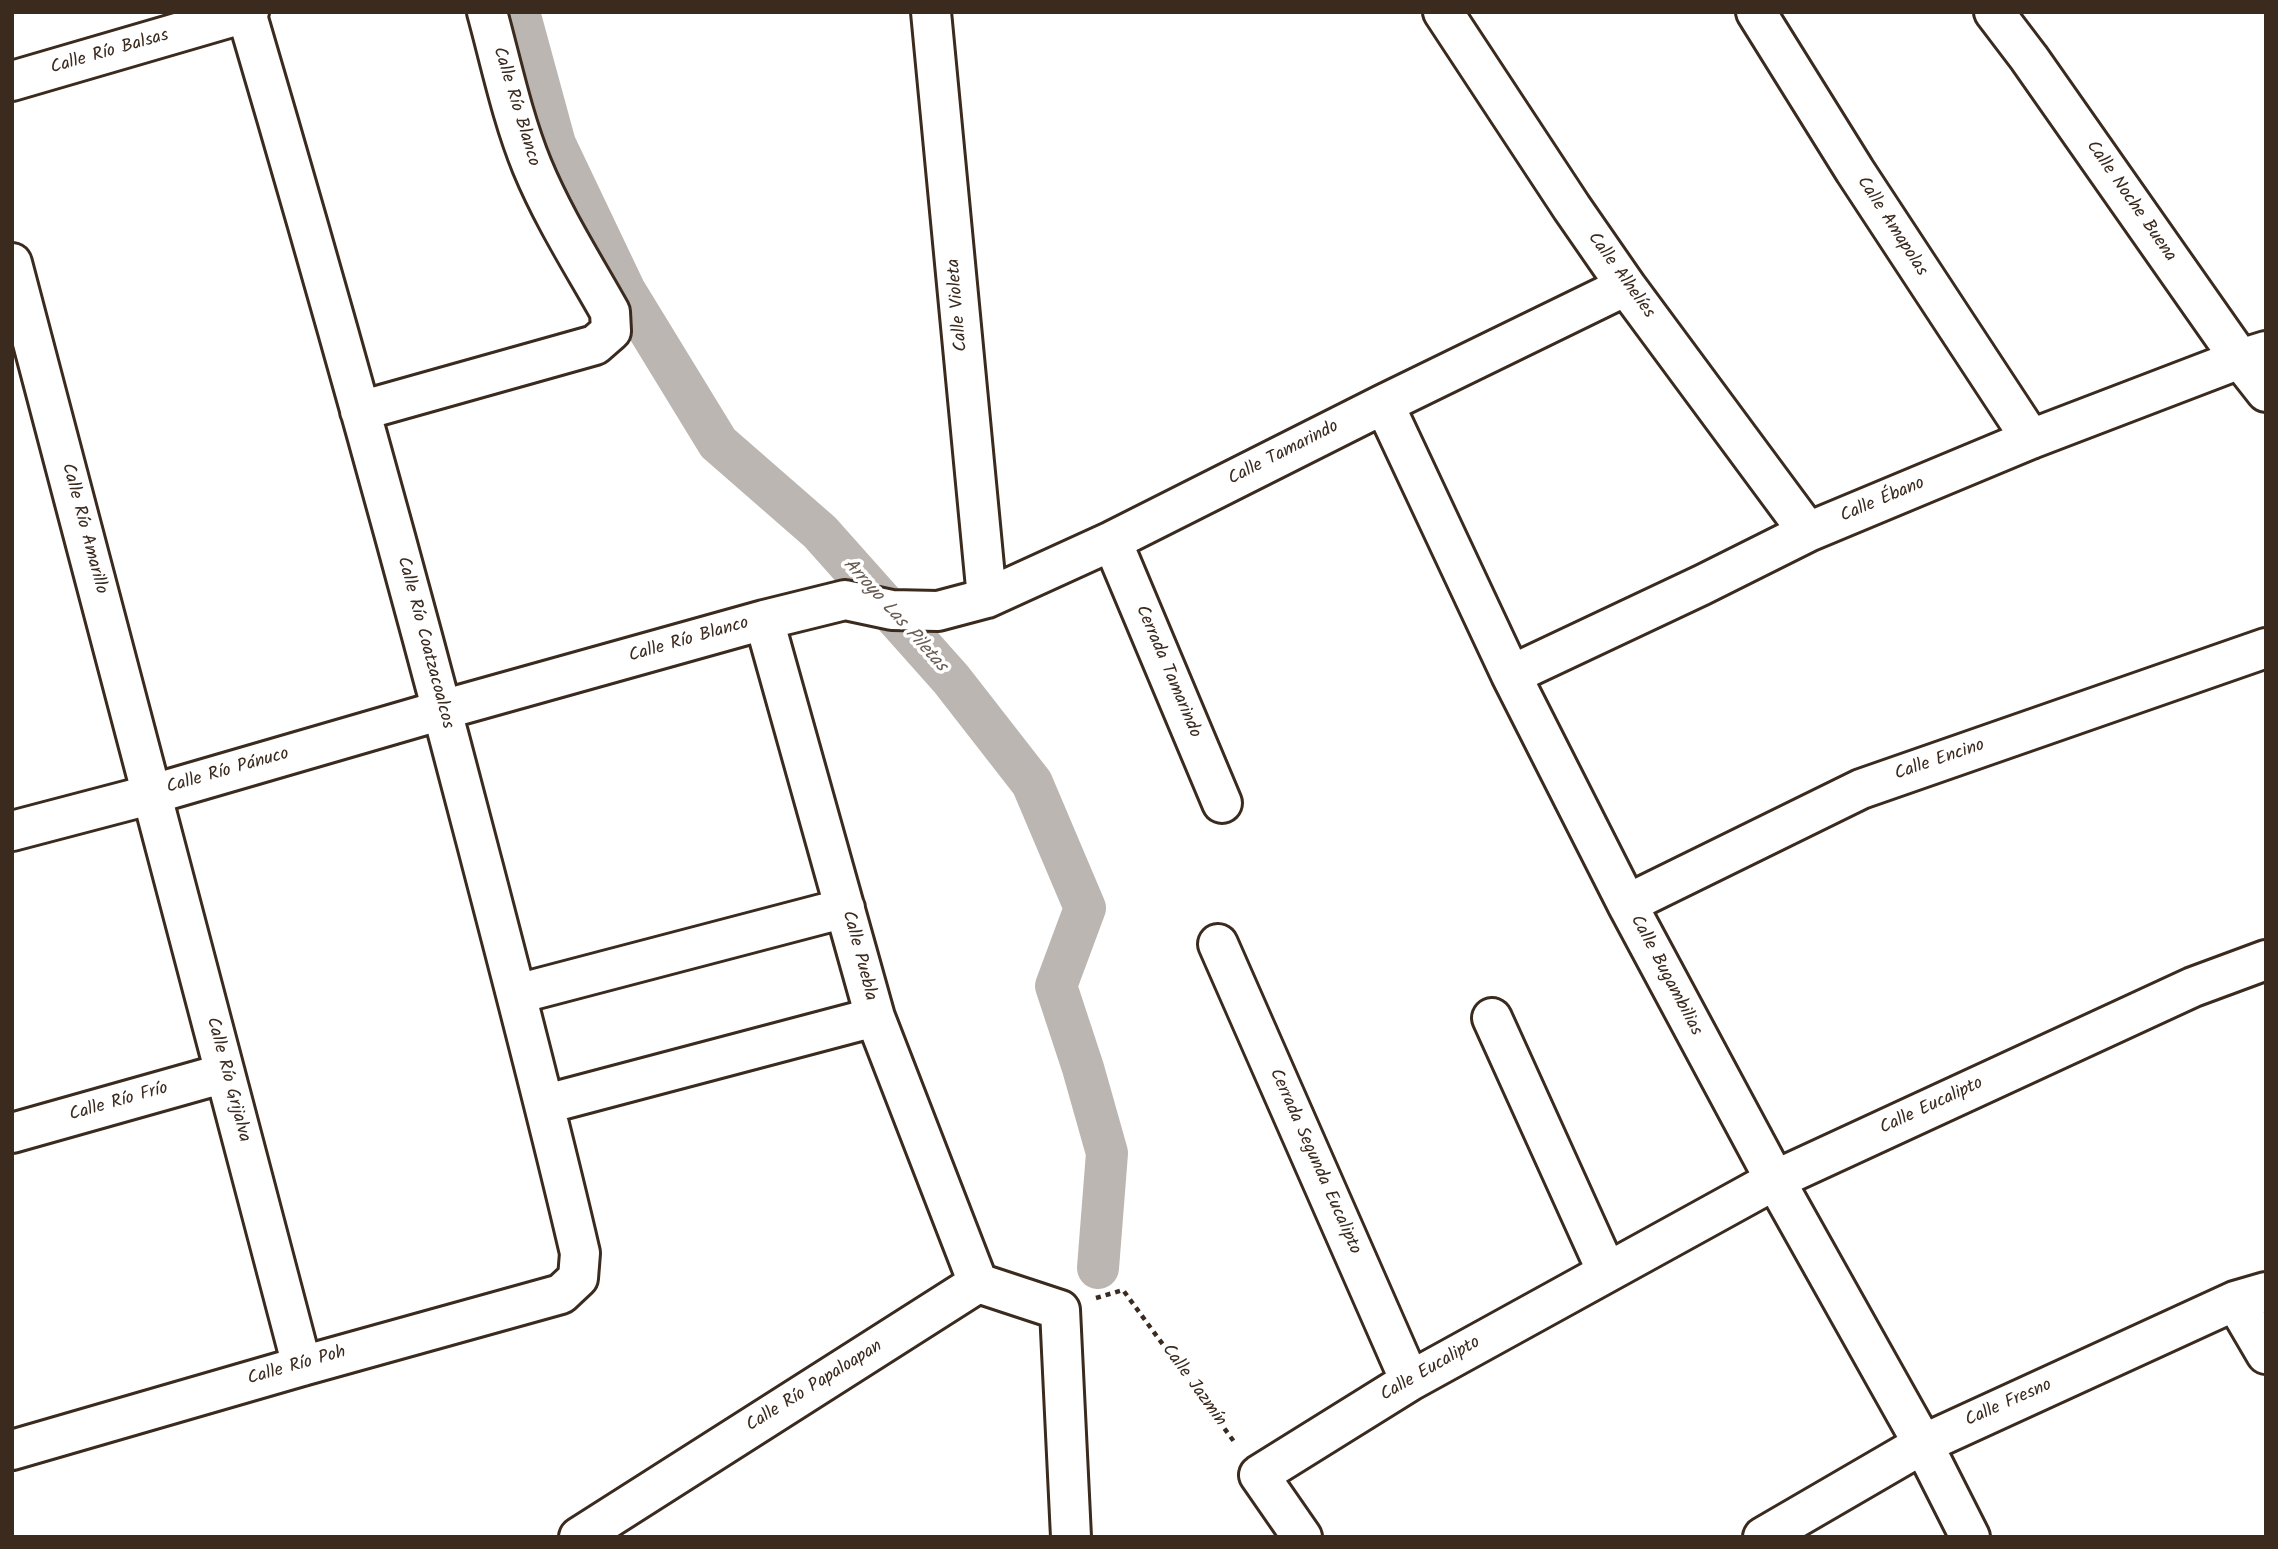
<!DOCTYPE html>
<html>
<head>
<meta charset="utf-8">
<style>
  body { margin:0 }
  #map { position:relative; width:2278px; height:1549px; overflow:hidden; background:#fff; font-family:Kalam,sans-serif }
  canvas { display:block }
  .frame { position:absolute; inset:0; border:14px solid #3b2a1e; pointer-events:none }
</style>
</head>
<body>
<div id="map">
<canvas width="2278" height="1549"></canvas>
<div class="frame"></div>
</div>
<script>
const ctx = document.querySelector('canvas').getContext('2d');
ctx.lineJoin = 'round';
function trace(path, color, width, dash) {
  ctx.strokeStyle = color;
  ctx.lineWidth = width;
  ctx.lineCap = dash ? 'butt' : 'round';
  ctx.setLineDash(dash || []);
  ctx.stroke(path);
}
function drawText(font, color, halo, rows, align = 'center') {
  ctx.font = font + ' Kalam,sans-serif';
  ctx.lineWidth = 7;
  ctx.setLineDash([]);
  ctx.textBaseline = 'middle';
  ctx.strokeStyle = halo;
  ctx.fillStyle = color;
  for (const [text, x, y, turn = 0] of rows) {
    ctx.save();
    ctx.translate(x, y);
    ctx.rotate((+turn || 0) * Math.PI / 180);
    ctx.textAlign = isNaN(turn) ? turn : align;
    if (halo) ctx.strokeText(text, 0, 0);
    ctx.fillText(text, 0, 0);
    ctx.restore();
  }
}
const canal = new Path2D(`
  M 519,12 L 555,144 L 625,291 L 718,443 L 820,532 L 951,679 L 1032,783 L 1085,908 L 1056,986 L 1083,1068 L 1107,1153 L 1098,1268`);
const path = new Path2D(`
  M 1096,1298 L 1123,1290 L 1235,1443`);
const minor = new Path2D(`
  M 931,12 L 987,598
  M 1443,12 L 1572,208 L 1626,286 L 1808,532
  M 1756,12 L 1855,171 L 2031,439
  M 1994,12 L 2029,58 L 2240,359 L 2266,392
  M 12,81 L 249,12
  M 12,263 L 302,1366
  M 1384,404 L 1511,675 L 1627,904 L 1775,1180 L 1923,1444 L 1970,1537
  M 360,411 L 595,345 L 611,331 L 610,312 C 583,264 553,217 532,166 C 512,117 501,63 487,12
  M 1112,541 L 1222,803
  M 764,620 L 875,1017 L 978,1283
  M 1511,675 L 1702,585 L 1808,532 L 2031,439 L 2240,359 L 2266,351
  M 12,831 L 153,794 L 442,710 L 764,620 L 845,600 L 892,610 L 938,611 L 987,598 L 1112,541 L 1384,404 L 1626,286
  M 1627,904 L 1861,789 L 2266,648
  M 1218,944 L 1410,1381
  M 517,994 L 845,908
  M 1492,1018 L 1607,1272
  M 546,1104 L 875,1017
  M 12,1133 L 225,1073
  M 978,1283 L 1060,1310 L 1071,1537
  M 2235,1301 L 2266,1354
  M 12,1450 L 302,1366 L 561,1294 L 578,1278 L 580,1253 C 548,1115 512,978 476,840 C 404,563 327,287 246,12
  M 579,1537 L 978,1283
  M 1302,1537 L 1259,1475 L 1410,1381 L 1775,1180 L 2193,987 L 2266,960
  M 1763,1537 L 1923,1444 L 2235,1301 L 2266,1292`);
const streetNames = [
  ["Calle Río Balsas",110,53,-16],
  ["Calle Río Blanco",515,107,73],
  ["Calle Noche Buena",2130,202,55],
  ["Calle Amapolas",1891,227,57],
  ["Calle Alhelíes",1620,276,54],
  ["Calle Violeta",959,305,-95],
  ["Calle Tamarindo",1284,454,-27],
  ["Calle Ébano",1883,501,-23],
  ["Calle Río Amarillo",83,529,75],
  ["Calle Río Blanco",689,641,-16],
  ["Calle Río Coatzacoalcos",424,643,75],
  ["Cerrada Tamarindo",1167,672,67],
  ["Calle Encino",1940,761,-19],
  ["Calle Río Pánuco",228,772,-16],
  ["Calle Puebla",858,956,75],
  ["Calle Bugambilias",1665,976,62],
  ["Calle Río Grijalva",227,1080,75],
  ["Calle Río Frío",119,1103,-16],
  ["Calle Eucalipto",1932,1107,-25],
  ["Cerrada Segunda Eucalipto",1314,1162,66],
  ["Calle Río Poh",297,1367,-16],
  ["Calle Eucalipto",1431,1370,-30],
  ["Calle Jazmín",1193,1386,54],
  ["Calle Río Papaloapan",815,1387,-32],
  ["Calle Fresno",2009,1404,-24]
];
const waterNames = [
  ["Arroyo Las Piletas",894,616,48]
];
trace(canal, '#bcb6b3', 42);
trace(minor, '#3b2a1e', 44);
trace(path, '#3b2a1e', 4.5, [5, 5]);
trace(minor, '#fff', 38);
drawText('18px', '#3b2a1e', '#fff', streetNames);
drawText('italic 19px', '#685b52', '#fff', waterNames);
</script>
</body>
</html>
